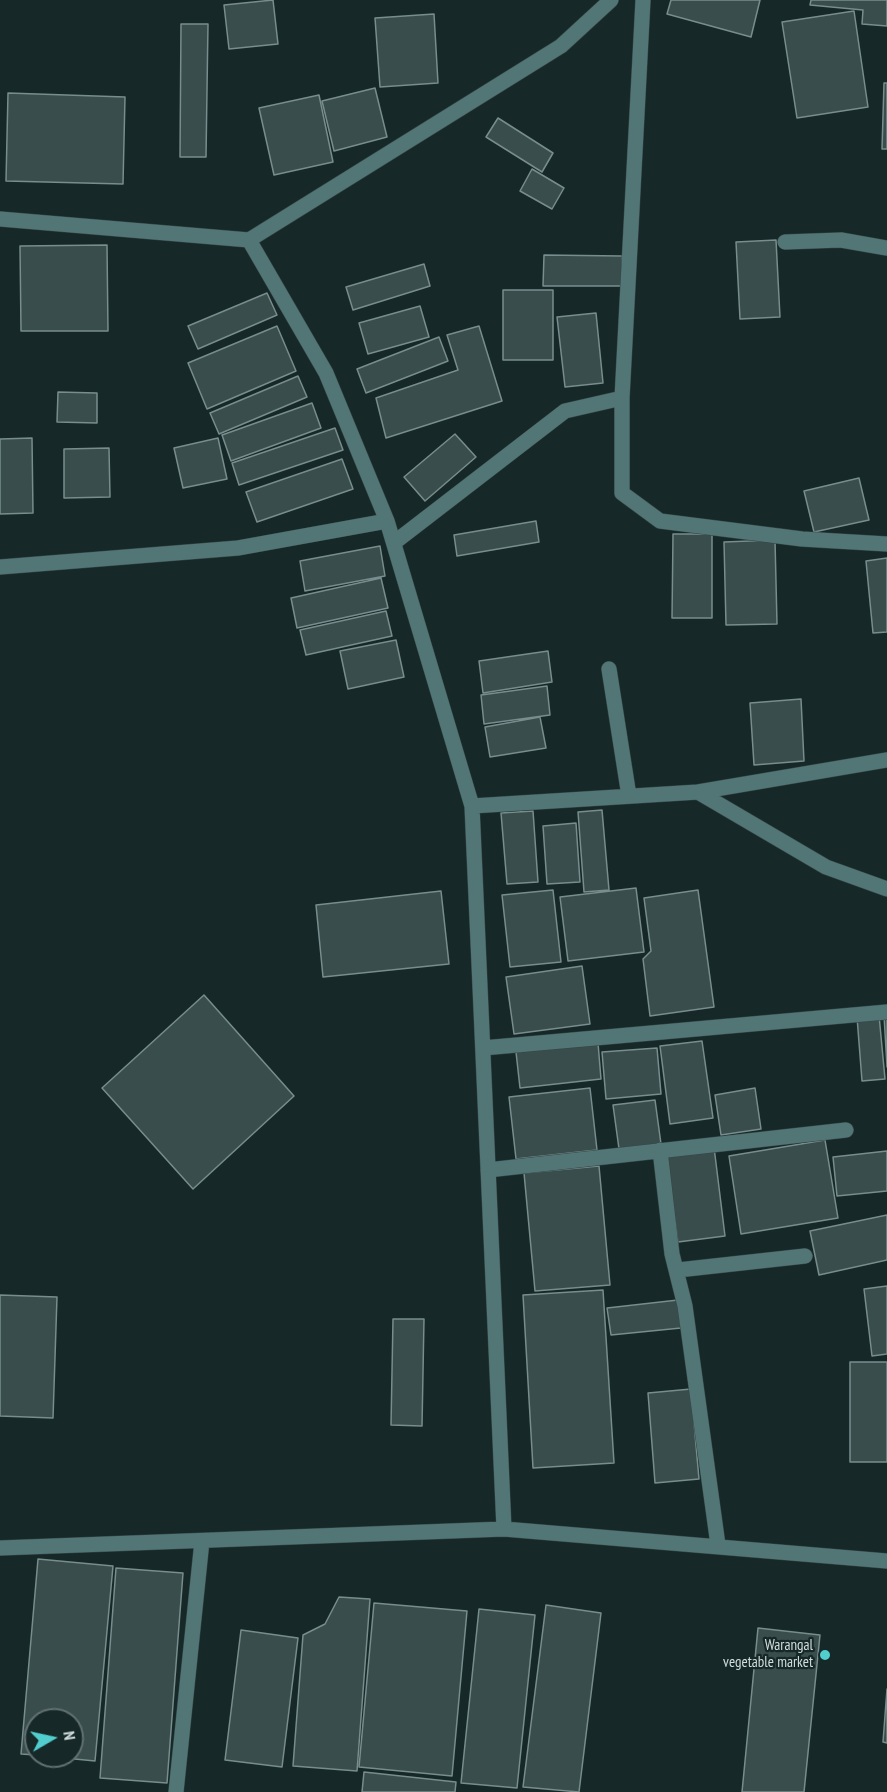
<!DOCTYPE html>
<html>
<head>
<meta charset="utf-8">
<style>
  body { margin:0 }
  #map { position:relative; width:887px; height:1792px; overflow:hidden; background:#162828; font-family:"PT Sans Narrow",sans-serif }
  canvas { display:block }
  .north { position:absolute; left:24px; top:1708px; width:60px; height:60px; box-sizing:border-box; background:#162828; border:2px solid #617070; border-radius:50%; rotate:81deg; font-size:16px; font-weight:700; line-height:24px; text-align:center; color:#d2dddd }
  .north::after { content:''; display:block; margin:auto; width:21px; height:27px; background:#52cdce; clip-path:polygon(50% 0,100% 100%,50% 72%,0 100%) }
</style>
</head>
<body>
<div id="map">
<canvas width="887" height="1792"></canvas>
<div class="north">N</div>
</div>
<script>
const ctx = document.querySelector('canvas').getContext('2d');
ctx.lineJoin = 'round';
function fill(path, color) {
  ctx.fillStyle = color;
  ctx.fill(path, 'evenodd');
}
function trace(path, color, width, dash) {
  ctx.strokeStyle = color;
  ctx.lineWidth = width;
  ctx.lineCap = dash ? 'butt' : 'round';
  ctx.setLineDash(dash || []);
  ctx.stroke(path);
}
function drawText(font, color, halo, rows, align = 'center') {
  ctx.font = font + ' "PT Sans Narrow",sans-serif';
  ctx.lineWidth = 4.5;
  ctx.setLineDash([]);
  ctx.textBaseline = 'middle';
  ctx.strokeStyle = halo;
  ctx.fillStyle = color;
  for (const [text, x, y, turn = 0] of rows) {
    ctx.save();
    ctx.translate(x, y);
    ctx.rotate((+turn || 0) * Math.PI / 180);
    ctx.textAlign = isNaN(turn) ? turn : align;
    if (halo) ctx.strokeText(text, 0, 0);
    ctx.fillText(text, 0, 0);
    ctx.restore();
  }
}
const building = new Path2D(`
  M 273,0 L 278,44 L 229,49 L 224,5 Z
  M 671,0 L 760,0 L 751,37 L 667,14 Z
  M 811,0 L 887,0 L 887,26 L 862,24 L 863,10 L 810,5 Z
  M 854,11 L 868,107 L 797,118 L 782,22 Z
  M 434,14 L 438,83 L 380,87 L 375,18 Z
  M 181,24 L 208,24 L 206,157 L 180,157 Z
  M 884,83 L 887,83 L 887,149 L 882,149 Z
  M 375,88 L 387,137 L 334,151 L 322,101 Z
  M 8,93 L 125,97 L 123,184 L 6,181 Z
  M 319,95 L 333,162 L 274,175 L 259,108 Z
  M 498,118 L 553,153 L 542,172 L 486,137 Z
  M 532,169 L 564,188 L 552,209 L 520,191 Z
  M 776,240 L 780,317 L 740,319 L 736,242 Z
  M 107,245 L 108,331 L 21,331 L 20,246 Z
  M 544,255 L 622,256 L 622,286 L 543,286 Z
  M 424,264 L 430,286 L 353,310 L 346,287 Z
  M 503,290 L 553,290 L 553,360 L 503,360 Z
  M 267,293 L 277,315 L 198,349 L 188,326 Z
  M 420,306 L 429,337 L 368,354 L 359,323 Z
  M 596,313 L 603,383 L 565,387 L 557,317 Z
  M 277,326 L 296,371 L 207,409 L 188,363 Z
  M 479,326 L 502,401 L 386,438 L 376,398 L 458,370 L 447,335 Z
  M 439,337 L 448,361 L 366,393 L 357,369 Z
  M 298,376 L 307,397 L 219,434 L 210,413 Z
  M 58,392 L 97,393 L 97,423 L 57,422 Z
  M 312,403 L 321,428 L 231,461 L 222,435 Z
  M 335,428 L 343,450 L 239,485 L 232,463 Z
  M 455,434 L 476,457 L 425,501 L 404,477 Z
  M 32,438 L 33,513 L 0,514 L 0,439 Z
  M 218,438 L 227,479 L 183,488 L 174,448 Z
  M 109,448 L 110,497 L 64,498 L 64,449 Z
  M 342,459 L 353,489 L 257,522 L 246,492 Z
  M 859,478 L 869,520 L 814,532 L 804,491 Z
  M 536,521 L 539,542 L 457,556 L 454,535 Z
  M 673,534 L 712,534 L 712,618 L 672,618 Z
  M 775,540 L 777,624 L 726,625 L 724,542 Z
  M 380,546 L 385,576 L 305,591 L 300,561 Z
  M 887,558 L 887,632 L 873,633 L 866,561 Z
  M 381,578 L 388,608 L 297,628 L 291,598 Z
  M 386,611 L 392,636 L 306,655 L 300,630 Z
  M 396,640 L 404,677 L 348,689 L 340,651 Z
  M 548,651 L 552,682 L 483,693 L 479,661 Z
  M 547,686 L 550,715 L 484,724 L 481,695 Z
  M 801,699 L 804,761 L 754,765 L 750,703 Z
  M 540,717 L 546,748 L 490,757 L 485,727 Z
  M 602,810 L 609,890 L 584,892 L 578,812 Z
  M 533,811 L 538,882 L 507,884 L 501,813 Z
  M 576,823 L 580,882 L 547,884 L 543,826 Z
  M 636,888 L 644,952 L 568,961 L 560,897 Z
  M 553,890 L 561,962 L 510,967 L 502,895 Z
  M 698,890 L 714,1007 L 650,1016 L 643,959 L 651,951 L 644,898 Z
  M 441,891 L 449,964 L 323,977 L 316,905 Z
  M 582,966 L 590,1024 L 514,1034 L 506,977 Z
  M 204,995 L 294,1096 L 193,1189 L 102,1088 Z
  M 879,1015 L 885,1079 L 862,1081 L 857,1017 Z
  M 884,1015 L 887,1015 L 887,1067 Z
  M 702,1041 L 713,1118 L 670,1124 L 660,1046 Z
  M 598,1043 L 601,1079 L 520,1088 L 516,1052 Z
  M 657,1048 L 661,1094 L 606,1099 L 602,1052 Z
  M 590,1088 L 597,1150 L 516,1159 L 509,1097 Z
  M 755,1088 L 761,1129 L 721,1135 L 715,1095 Z
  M 655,1100 L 661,1144 L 619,1149 L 613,1105 Z
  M 825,1140 L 838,1218 L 741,1234 L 729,1156 Z
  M 714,1147 L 725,1236 L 678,1242 L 666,1154 Z
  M 887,1151 L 887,1191 L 837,1196 L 833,1157 Z
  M 599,1166 L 610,1285 L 535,1291 L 524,1173 Z
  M 887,1215 L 887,1260 L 819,1275 L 810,1231 Z
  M 887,1286 L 887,1354 L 872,1356 L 864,1289 Z
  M 603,1290 L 614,1463 L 533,1468 L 523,1295 Z
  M 0,1295 L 57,1297 L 53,1418 L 0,1416 Z
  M 678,1300 L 681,1328 L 611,1335 L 607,1308 Z
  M 393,1319 L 424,1319 L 422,1426 L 391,1425 Z
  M 850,1362 L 887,1362 L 887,1462 L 850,1462 Z
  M 691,1389 L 699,1479 L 655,1483 L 648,1393 Z
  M 38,1559 L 113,1566 L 95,1761 L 44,1756 L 72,1756 L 72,1720 L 36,1720 L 36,1755 L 21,1754 Z
  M 116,1568 L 183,1573 L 167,1783 L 100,1778 Z
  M 339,1597 L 370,1599 L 357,1771 L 293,1766 L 303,1635 L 325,1624 Z
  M 374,1603 L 467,1611 L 452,1776 L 359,1767 Z
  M 546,1605 L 601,1613 L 579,1792 L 523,1787 Z
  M 479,1609 L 535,1615 L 517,1788 L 461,1783 Z
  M 758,1628 L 820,1635 L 804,1792 L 742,1792 Z
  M 241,1630 L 298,1638 L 282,1767 L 225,1760 Z
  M 887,1689 L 887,1743 L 883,1742 Z
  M 364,1772 L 456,1782 L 455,1792 L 362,1792 Z`);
const minor = new Path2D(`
  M 643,0 L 622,398 L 622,493 L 660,521 L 802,539 L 887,544
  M 0,219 L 249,240
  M 785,242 L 841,240 L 887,248
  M 395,542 L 565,411 L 622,398
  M 0,567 L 238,548 L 387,521
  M 609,669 L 629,796
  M 698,792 L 887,760
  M 472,806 L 698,792 L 826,867 L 887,889
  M 483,1048 L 887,1012
  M 660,1150 L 672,1254 L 685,1306 L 718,1545
  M 488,1170 L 846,1130
  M 678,1270 L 805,1256
  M 504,1529 L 887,1561
  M 0,1548 L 504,1529 L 472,806 L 387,521 L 326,373 L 249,240 L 561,46 L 611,0
  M 176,1792 L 202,1541`);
const markers = [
  [825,1655,6,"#52cdce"]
];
const poiNames = [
  ["Warangal",813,1646],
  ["vegetable market",813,1663]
];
fill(building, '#3a4d4d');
trace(building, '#788d8d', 1.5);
trace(minor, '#344545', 16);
trace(minor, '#527575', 15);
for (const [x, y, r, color] of markers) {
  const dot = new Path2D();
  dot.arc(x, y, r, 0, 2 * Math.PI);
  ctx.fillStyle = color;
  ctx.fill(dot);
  trace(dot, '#162828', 2);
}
drawText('15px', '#d2dddd', '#162828', poiNames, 'right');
</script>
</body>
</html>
